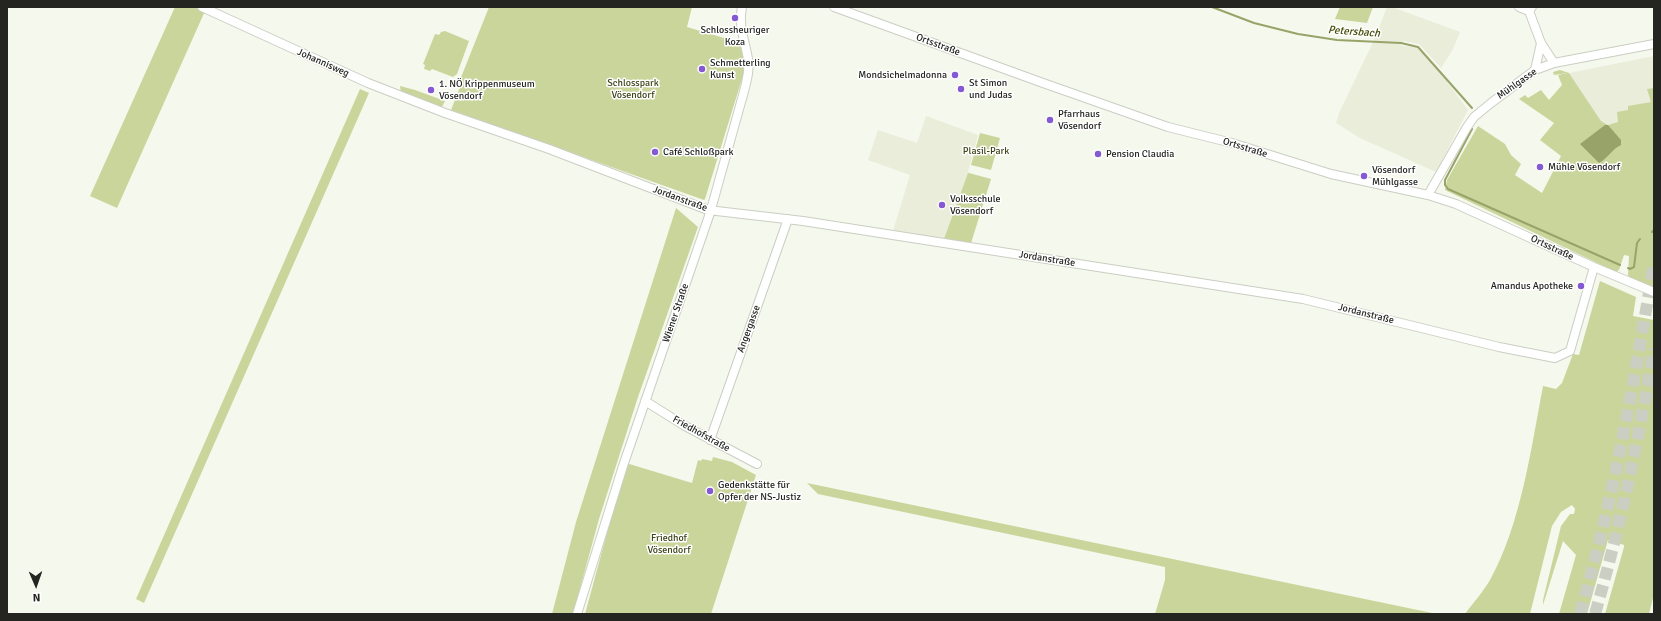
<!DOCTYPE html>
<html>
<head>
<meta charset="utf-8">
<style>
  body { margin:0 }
  #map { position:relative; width:1661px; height:621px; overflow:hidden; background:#f5f8ec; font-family:Signika,sans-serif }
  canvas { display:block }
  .frame { position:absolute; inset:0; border:8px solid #242521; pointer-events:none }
  .north { position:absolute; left:16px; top:565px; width:40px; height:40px; -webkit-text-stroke:3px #fff; paint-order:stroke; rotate:178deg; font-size:11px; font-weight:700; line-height:16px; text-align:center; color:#242521 }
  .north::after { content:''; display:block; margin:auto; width:14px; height:18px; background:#242521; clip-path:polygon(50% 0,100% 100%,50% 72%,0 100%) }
</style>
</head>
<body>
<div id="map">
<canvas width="1661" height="621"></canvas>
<div class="frame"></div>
<div class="north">N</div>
</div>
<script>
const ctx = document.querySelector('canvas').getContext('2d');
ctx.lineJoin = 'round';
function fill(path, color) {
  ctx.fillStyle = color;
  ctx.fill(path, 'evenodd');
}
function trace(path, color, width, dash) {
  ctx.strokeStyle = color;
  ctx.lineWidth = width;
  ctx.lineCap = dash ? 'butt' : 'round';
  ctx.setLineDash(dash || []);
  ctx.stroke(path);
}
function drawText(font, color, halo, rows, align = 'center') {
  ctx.font = font + ' Signika,sans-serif';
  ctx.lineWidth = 3;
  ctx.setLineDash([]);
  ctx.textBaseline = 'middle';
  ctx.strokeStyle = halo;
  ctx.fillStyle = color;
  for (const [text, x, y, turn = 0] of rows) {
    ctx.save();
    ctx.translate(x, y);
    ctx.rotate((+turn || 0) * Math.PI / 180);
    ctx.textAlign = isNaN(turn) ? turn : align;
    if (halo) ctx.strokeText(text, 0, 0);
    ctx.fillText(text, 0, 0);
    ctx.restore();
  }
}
const built = new Path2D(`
  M 1387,7 L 1392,7 L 1460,32 L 1452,51 L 1441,68 L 1419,44 L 1403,41 L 1401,46 L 1416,47 L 1440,72 L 1468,110 L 1436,172 L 1360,138 L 1336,123 L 1339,113 L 1376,36 Z
  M 1654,56 L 1654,145 L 1601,121 L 1569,73 Z
  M 926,116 L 978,135 L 968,172 L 991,179 L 971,243 L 893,231 L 910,175 L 868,160 L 878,130 L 917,143 Z`);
const green = new Path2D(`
  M 175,7 L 197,7 L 205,11 L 117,208 L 90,196 Z
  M 489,7 L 692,7 L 687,27 L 741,43 L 745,69 L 705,199 L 704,200 L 451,110 L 460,87 L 458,85 Z
  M 1340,7 L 1373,7 L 1367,23 L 1335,19 Z
  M 445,31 L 469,41 L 457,74 L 453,77 L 432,69 L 430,71 L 424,69 L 425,65 L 423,64 L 435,34 L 439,35 L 441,32 Z
  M 1560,70 L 1569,73 L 1601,121 L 1608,125 L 1618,122 L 1617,112 L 1628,110 L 1628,106 L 1651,102 L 1647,89 L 1654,88 L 1654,288 L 1630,278 L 1628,275 L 1629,256 L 1624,255 L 1619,270 L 1616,272 L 1445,190 L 1447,180 L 1478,126 L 1505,144 L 1511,155 L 1521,164 L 1515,175 L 1542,193 L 1561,156 L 1540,140 L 1554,123 L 1519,99 L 1525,95 L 1528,98 L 1541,90 L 1549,100 L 1562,85 L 1558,75 L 1567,73 L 1554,75 L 1553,72 Z
  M 400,86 L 415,90 L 445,101 L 442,107 L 438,108 L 401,93 Z
  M 360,89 L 369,93 L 144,603 L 136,599 Z
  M 980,133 L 1000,138 L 991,170 L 971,165 Z
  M 968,173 L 991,179 L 971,243 L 944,239 Z
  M 676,208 L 698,227 L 638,397 L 599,519 L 573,614 L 552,614 L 576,522 Z
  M 1600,281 L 1636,297 L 1633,316 L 1654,320 L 1654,594 L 1649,614 L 1605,614 L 1624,547 L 1624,545 L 1608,540 L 1587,614 L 1559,614 L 1576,555 L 1563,541 L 1543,605 L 1543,600 L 1561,526 L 1570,514 L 1574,514 L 1575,509 L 1572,505 L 1561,512 L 1552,526 L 1530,614 L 1465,614 C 1473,603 1483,592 1490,580 C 1521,524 1531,449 1543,386 L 1556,389 L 1562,383 L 1573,354 L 1579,355 Z
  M 713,457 L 732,462 L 756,475 L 711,614 L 585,614 L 626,463 L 692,483 L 698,460 L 701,461 L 702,459 L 712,461 Z
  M 807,483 L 1437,614 L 1155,614 L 1165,580 L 1165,567 L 818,494 Z`);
const water = new Path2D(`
  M 1605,125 L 1608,125 L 1621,140 L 1621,145 C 1612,149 1608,158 1599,163 L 1580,144 Z`);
const stream = new Path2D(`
  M 1212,7 L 1254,23 L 1298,34 L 1337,40 L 1401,43 L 1418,47 L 1472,108
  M 1472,129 L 1445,180 L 1445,185 L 1448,189 L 1620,265
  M 1652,232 L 1654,230
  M 1628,268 L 1630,269 L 1634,267 L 1637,243 L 1640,239`);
const highwayTunnel = new Path2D(`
  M 1580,614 C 1614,497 1634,382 1654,263
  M 1595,614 C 1620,527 1639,438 1654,349`);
const minor = new Path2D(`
  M 202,7 L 368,83 L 445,113 L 549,149 L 708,210 L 803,221 L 1303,299 L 1499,347 L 1555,358 L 1570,351 L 1594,267
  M 834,7 L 1043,83 L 1168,127 L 1232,143 L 1331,174 L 1428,195 L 1456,204 L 1594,267 L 1654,292
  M 1519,7 L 1529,11
  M 1532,7 L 1529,11 L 1541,43 L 1554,63
  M 1535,70 L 1541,43
  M 1428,195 L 1467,127 L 1474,117 L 1491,103 L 1535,70 L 1554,63 L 1654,44
  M 645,401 L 685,426 L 757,464
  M 710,440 L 788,219
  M 577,614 L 623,466 L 710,213 L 743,95 C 746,84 750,71 748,59 C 745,41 738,25 742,7`);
const markers = [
  [735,18,4,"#8559d2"],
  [702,69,4,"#8559d2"],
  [955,75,4,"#8559d2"],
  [961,89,4,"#8559d2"],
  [431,90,4,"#8559d2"],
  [1050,120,4,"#8559d2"],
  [655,152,4,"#8559d2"],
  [1098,154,4,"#8559d2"],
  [1540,167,4,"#8559d2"],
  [1364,176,4,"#8559d2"],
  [942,205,4,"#8559d2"],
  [1581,286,4,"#8559d2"],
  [710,491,4,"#8559d2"]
];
const poiNames = [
  ["Schlossheuriger",735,30,"center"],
  ["Koza",735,42,"center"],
  ["Schmetterling",710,63],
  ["Kunst",710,75],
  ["Mondsichelmadonna",947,75,"right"],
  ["St Simon",969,83],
  ["und Judas",969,95],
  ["1. NÖ Krippenmuseum",439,84],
  ["Vösendorf",439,96],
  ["Pfarrhaus",1058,114],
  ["Vösendorf",1058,126],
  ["Café Schloßpark",663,152],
  ["Pension Claudia",1106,154],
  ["Mühle Vösendorf",1548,167],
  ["Vösendorf",1372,170],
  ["Mühlgasse",1372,182],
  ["Volksschule",950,199],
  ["Vösendorf",950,211],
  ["Amandus Apotheke",1573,286,"right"],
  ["Gedenkstätte für",718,485],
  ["Opfer der NS-Justiz",718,497]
];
const streetNames = [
  ["Ortsstraße",938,45,20],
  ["Johannisweg",323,63,24],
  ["Mühlgasse",1517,84,-35],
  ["Ortsstraße",1245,148,17],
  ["Jordanstraße",680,199,20],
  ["Ortsstraße",1552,248,25],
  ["Jordanstraße",1047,259,9],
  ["Wiener Straße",676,313,-71],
  ["Jordanstraße",1366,314,14],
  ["Angergasse",749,329,-70],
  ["Friedhofstraße",701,434,29]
];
const parkNames = [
  ["Schlosspark",633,83],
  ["Vösendorf",633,95],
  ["Plasil-Park",986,151],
  ["Friedhof",669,538],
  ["Vösendorf",669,550]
];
const waterNames = [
  ["Petersbach",1354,32,4]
];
fill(built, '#e9edda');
fill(green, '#cad59c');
fill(water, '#98a369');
trace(stream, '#98a369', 2);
trace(highwayTunnel, '#cbcec3', 12, [12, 6]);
trace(minor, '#cbcec3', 10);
trace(minor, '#fff', 8);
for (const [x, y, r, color] of markers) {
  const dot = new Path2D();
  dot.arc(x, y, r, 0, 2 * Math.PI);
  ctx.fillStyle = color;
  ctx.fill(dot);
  trace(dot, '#fff', 1.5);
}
drawText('10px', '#242521', '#fff', poiNames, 'left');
drawText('10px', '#242521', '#fff', streetNames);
drawText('10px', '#3b4215', '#fff', parkNames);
drawText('italic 11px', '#444d06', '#fff', waterNames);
</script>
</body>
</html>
